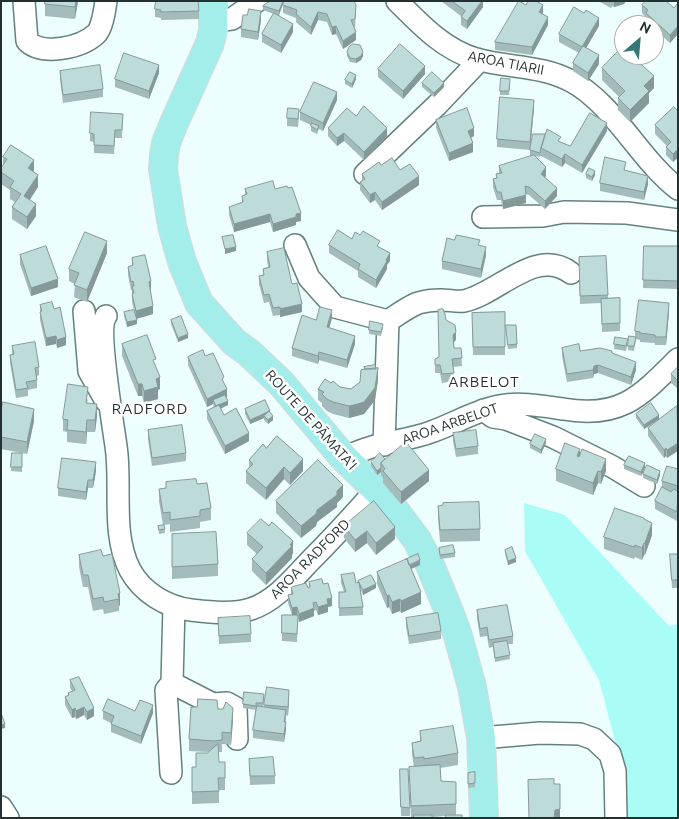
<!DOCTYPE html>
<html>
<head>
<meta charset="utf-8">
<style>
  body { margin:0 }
  #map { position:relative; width:679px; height:819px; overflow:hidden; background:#ecfefd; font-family:Ubuntu,sans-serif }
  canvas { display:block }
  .frame { position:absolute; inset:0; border:2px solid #253130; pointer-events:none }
  .north { position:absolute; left:614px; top:15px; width:50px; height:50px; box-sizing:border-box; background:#fff; border:1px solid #a8adac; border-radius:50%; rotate:27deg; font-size:14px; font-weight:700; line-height:20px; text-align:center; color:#253130 }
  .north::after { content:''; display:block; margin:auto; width:18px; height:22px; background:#307976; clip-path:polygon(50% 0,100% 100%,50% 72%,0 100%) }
</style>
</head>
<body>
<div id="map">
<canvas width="679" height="819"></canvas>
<div class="frame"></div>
<div class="north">N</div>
</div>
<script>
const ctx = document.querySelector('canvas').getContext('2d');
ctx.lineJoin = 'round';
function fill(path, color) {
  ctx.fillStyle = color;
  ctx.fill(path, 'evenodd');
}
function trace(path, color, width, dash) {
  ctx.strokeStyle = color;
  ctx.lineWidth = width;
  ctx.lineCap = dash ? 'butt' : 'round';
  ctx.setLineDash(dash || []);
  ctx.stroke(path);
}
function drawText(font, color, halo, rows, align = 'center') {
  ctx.font = font + ' Ubuntu,sans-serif';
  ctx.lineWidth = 5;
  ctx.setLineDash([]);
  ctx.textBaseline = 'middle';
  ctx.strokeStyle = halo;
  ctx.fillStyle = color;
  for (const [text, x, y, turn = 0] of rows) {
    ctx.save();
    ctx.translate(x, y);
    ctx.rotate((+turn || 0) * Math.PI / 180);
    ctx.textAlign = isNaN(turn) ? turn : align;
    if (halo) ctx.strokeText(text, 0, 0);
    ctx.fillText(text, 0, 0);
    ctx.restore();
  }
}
const green = new Path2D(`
  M 524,503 L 565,515 L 669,626 L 678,624 L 678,818 L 605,818 L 622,767 L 599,680 L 525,551 Z`);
const minor = new Path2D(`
  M 24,1 L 27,41 C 42,56 81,48 96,34 C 102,29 105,9 106,1
  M 397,1 C 420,24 443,49 476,59 C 508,68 541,65 571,81 C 614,104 639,159 678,189
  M 214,14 L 223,20 L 232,19 L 257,1
  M 365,174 L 437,105 L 475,65 L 477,59
  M 483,217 L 543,216 L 564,212 L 627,213 L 678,220
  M 295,245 L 309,278 L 335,307 L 388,321 C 397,315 408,307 418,303 C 425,301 434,300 441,300 C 449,300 457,302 464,301 C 498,294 536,246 571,273
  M 84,311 L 89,371 L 106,401
  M 106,316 C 97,329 113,425 116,446 C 122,486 111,533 130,570 C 142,592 166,607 191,610 C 209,612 233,615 251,609 C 275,601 292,580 309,562 C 332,539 354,515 376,490
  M 483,410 L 493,417 L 506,419 L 553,437 L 613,467 L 644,486
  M 384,445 L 388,321
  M 343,457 C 353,454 362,450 372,447 C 392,441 412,439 431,432 C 454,424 474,411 499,406 C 520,402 542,406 563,409 C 620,419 640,397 678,359
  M 174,606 L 172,683 L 213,704 L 227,703 L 236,708 L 237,739
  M 481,738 L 540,733 L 580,734 L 594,739 L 610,754 L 615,771 L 616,818
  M 171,773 L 166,690 L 172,683
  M 1,807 L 8,818`);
const major = new Path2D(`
  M 213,1 L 213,30 L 210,43 L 174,123 L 166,143 L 164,155 L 163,169 L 172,226 L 182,262 L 199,303 L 234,342 L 248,352 L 281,383 L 343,457 L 387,500 L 417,540 L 430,565 L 450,614 L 458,636 L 472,687 L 481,738 L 484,818`);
const wall = new Path2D(`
  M 45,1 L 78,1 L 75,19 L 45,16 Z
  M 284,1 L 279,15 L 293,32 L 281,53 L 262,42 L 262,34 L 274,14 L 263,10 L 263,6 Z
  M 441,1 L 483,1 L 483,7 L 467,29 L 461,25 L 461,16 Z
  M 600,1 L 626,1 L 624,4 L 614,7 L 612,6 L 611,8 L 600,2 Z
  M 678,3 L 678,34 L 670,43 L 654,29 L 654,25 L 650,25 L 646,22 L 646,17 L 642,13 L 642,5 L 674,8 Z
  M 283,5 L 356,13 L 355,27 L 354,27 L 356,40 L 343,49 L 336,34 L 332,35 L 327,22 L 318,20 L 311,35 L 296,22 L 296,18 L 283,13 Z
  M 155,9 L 199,11 L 199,19 L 161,20 L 161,18 L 155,17 Z
  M 543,14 L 548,25 L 532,55 L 495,50 L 495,42 Z
  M 261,20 L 258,40 L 241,37 L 241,29 Z
  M 599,26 L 586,48 L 599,64 L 588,81 L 573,71 L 573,63 L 579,53 L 559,42 L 559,34 Z
  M 347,52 L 363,56 L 361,60 L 356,63 L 350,62 L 347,56 Z
  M 636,60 L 654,88 L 649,93 L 649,103 L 630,122 L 618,110 L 618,98 L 619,97 L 602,80 L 602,68 Z
  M 378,69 L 425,74 L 403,99 L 378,77 Z
  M 60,71 L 103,89 L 103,97 L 63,103 L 60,79 Z
  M 159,73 L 149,99 L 115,87 L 115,79 Z
  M 356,79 L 352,88 L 345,84 L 345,80 Z
  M 422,83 L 444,87 L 434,97 L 422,87 Z
  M 510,83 L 509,95 L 500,95 L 500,91 Z
  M 337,100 L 323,131 L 319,129 L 317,134 L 311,131 L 311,125 L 300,120 L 300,112 Z
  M 674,107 L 673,162 L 666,155 L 666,147 L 667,146 L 655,134 L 655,125 Z
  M 534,108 L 530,150 L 497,147 L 497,139 Z
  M 123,114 L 122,138 L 115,138 L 114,154 L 94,153 L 94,142 L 90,141 L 90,133 Z
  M 356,116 L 387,136 L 364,160 L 344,141 L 337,146 L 328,136 L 328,128 Z
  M 299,117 L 298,127 L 287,126 L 287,118 Z
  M 436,120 L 474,136 L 471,138 L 473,152 L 449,161 L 436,128 Z
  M 607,131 L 582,173 L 565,163 L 562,167 L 541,156 L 540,157 L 530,155 L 530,150 L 561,142 L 570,146 Z
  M 3,157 L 34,172 L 38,187 L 30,200 L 36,216 L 27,229 L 12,219 L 12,207 L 15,202 L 10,199 L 10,190 L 1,184 L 1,168 L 3,165 Z
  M 381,165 L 400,170 L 419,185 L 382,210 L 375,200 L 370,203 L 360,190 L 360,182 L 362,181 L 362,174 Z
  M 499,166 L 546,176 L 545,177 L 557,196 L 545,209 L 529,195 L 526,194 L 526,203 L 503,209 L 501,200 L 497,200 L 493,187 L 493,179 L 496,178 L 496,174 L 499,173 Z
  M 625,170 L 648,184 L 644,200 L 600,191 L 600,183 Z
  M 586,174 L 595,175 L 592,181 L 586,178 Z
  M 245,189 L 275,189 L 301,221 L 296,222 L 296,225 L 273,232 L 270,222 L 234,232 L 229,215 L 229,207 L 242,203 L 242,196 L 245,195 Z
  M 352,239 L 380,248 L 390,261 L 387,265 L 387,269 L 376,288 L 358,277 L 358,271 L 329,253 L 329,245 Z
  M 644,246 L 678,246 L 678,289 L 643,288 Z
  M 267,252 L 292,284 L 302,312 L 280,317 L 280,315 L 273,316 L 269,302 L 264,303 L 259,284 L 259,276 L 263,275 L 263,269 L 268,267 L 267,260 Z
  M 107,253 L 87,302 L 74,297 L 75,284 L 69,281 L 69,269 Z
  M 20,255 L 58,287 L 31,296 L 20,264 Z
  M 486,255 L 481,278 L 442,269 L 442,261 Z
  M 606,256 L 608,298 L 620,298 L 620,331 L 602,332 L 601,303 L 580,304 L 579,257 Z
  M 132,258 L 151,290 L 150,290 L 153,314 L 136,319 L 137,324 L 127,327 L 124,316 L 124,312 L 134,310 L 132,302 L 132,290 L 131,290 L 128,275 L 128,267 L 132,265 Z
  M 40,305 L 54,309 L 66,345 L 57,348 L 56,344 L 46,346 L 40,320 Z
  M 505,312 L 505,355 L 473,355 L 472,313 Z
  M 669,312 L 666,345 L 655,345 L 655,343 L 640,342 L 640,340 L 636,339 L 634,351 L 628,350 L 628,346 L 635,337 L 635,331 Z
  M 332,318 L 329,328 L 355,344 L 347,368 L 319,360 L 318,364 L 292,356 L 292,348 L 316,320 Z
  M 171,320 L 188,338 L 178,342 L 171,324 Z
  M 446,320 L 456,340 L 454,342 L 454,348 L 461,348 L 462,366 L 453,367 L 454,381 L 442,383 L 440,373 L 435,373 L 435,359 L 439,357 Z
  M 506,325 L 516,325 L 517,348 L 508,349 Z
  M 383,328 L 381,336 L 369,334 L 369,330 Z
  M 615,337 L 628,343 L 626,351 L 614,349 Z
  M 122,344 L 156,367 L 160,389 L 158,390 L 158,399 L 144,403 L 142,396 L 138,396 L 122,356 Z
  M 12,346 L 39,367 L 39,375 L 37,376 L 37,388 L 28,390 L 28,396 L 16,398 L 10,363 L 10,355 L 12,355 Z
  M 562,348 L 580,351 L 612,353 L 636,370 L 631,385 L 598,373 L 594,374 L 593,378 L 567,382 L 562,356 Z
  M 188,357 L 224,384 L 228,405 L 221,408 L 224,415 L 249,441 L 225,454 L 207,419 L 207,411 L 214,407 L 213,404 L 207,407 L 188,365 Z
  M 364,367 L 378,380 L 375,400 L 364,414 L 349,418 L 333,414 L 327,411 L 322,406 L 322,403 L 318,400 L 318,389 L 331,383 L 340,387 L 351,389 L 360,382 L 364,369 Z
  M 678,367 L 678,389 L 671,383 L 671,374 Z
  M 88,399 L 87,403 L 97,416 L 95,432 L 87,432 L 86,444 L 67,442 L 67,432 L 63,431 L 63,419 Z
  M 265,400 L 273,420 L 268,424 L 264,420 L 264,418 L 250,424 L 245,414 L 245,409 Z
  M 677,406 L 667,458 L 666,456 L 664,458 L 648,436 L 648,428 Z
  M 1,411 L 34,421 L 27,454 L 1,449 Z
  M 636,414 L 659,419 L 644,429 L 636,418 Z
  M 148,430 L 186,453 L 186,461 L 152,466 L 148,439 Z
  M 453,433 L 478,446 L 478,454 L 456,457 L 453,441 Z
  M 546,443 L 541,454 L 530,448 L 530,444 Z
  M 266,448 L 303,471 L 290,485 L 284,479 L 266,500 L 246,483 L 246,471 L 249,467 L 249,460 Z
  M 12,453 L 22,453 L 22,472 L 11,471 Z
  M 580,456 L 606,471 L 601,484 L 598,483 L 593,495 L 556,481 L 556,469 Z
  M 385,459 L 429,481 L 401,504 L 383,483 L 383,478 L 381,475 L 381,472 L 377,475 L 371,466 L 371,462 Z
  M 318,460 L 343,497 L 337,503 L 337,507 L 317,522 L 316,526 L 301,538 L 276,513 L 276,501 Z
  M 624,465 L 645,467 L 641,476 L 624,469 Z
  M 678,469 L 678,520 L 677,521 L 655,509 L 655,501 L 662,488 L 662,481 Z
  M 96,471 L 93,488 L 88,488 L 86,500 L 58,496 L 58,488 Z
  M 643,474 L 660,475 L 657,484 L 643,478 Z
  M 197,484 L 211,508 L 211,520 L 200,522 L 200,528 L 170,532 L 170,524 L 164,525 L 165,533 L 159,534 L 158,526 L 163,525 L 159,501 L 159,489 Z
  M 438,506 L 480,529 L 480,541 L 440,542 L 438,518 Z
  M 644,520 L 652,535 L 645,555 L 644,555 L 642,560 L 635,557 L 634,559 L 604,549 L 604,537 Z
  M 344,526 L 395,539 L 376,555 L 367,543 L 355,552 L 344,538 Z
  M 247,533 L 293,553 L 292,555 L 292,558 L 266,585 L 252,571 L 252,559 L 257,554 L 247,545 Z
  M 172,534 L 218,564 L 218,576 L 172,579 Z
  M 439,548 L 455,553 L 455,557 L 440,559 Z
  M 505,550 L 516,562 L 508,565 L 505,554 Z
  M 112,554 L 120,605 L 119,606 L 119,611 L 104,614 L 103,609 L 93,611 L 88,587 L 83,587 L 79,567 L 79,555 L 103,556 Z
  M 670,554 L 678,554 L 678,588 L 672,588 Z
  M 420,565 L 411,569 L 421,604 L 401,613 L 400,611 L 392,614 L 389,607 L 387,608 L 377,584 L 377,572 Z
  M 341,575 L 356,583 L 358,583 L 358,581 L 376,588 L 363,595 L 360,588 L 363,607 L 363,615 L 339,616 L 339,592 L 344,592 L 341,583 Z
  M 309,582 L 332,606 L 328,607 L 328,612 L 318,615 L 316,610 L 314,611 L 314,616 L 299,622 L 298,618 L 297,642 L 282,641 L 282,615 L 292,615 L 288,603 L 288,595 L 291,594 L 291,587 L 308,588 L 309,587 Z
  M 477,610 L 513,636 L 513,644 L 508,644 L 510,659 L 495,662 L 493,647 L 489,648 L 487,636 L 480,637 L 477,618 Z
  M 218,618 L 251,634 L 251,642 L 219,644 Z
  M 406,618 L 441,631 L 441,639 L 409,644 L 406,626 Z
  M 70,680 L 94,716 L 87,720 L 84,715 L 76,719 L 75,717 L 72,718 L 65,705 L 65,697 L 68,695 L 68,693 L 72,691 L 70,688 Z
  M 267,687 L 289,698 L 288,716 L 286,715 L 286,730 L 284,742 L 253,738 L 253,730 L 256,707 L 256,710 L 243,708 L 243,704 L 264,694 L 263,707 L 264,707 Z
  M 218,709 L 233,720 L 231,745 L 222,744 L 222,752 L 218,752 L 219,762 L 225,762 L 225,790 L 219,790 L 219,803 L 192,804 L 192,767 L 196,767 L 208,752 L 189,751 L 189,739 Z
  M 103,711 L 135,711 L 153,713 L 141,744 L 111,732 L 111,723 L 103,719 Z
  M 420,731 L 458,753 L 458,765 L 440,768 L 441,781 L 456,804 L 456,815 L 432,817 L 432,818 L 411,818 L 409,767 L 414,767 L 412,754 L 412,743 L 420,741 Z
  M 249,759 L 275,776 L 275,784 L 250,785 Z
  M 400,769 L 410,808 L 410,816 L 401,816 Z
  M 468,773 L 475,783 L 475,787 L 468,788 Z`);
const shadedWall = new Path2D(`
  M 76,1 L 78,1 L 75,19 L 75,7 Z
  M 283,1 L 284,1 L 279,15 L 279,11 Z
  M 482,1 L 483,1 L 483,7 L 467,29 L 467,21 Z
  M 614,1 L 626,1 L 624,4 L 614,7 Z
  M 543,5 L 543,14 L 539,21 L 539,12 Z
  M 261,11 L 261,20 L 258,40 L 258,32 Z
  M 318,12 L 318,20 L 311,35 L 311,27 Z
  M 548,17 L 548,25 L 532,55 L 532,47 Z
  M 599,18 L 599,26 L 582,55 L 582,47 Z
  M 293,24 L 293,32 L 281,53 L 281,45 Z
  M 336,26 L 336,34 L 332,35 L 332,27 Z
  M 678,26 L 678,34 L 670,43 L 670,35 Z
  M 356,32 L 356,40 L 343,49 L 343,41 Z
  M 363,52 L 363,56 L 361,60 L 356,63 L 356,59 Z
  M 599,55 L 599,64 L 588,81 L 588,73 Z
  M 159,65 L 159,73 L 149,99 L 149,91 Z
  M 425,66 L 425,74 L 403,99 L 403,91 Z
  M 356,75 L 356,79 L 352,88 L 352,84 Z
  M 654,76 L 654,88 L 649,93 L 649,103 L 630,122 L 630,110 L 644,86 Z
  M 444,83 L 444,87 L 434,97 L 434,93 Z
  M 337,92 L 337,100 L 323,131 L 323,123 Z
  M 534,100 L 534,108 L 530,150 L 530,142 Z
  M 607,123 L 607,131 L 582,173 L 582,165 Z
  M 387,128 L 387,136 L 364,160 L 364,152 Z
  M 474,128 L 474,136 L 468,139 L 468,131 Z
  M 344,133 L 344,141 L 337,146 L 337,138 Z
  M 473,143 L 473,152 L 449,161 L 449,153 Z
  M 678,149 L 678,158 L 673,162 L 673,154 Z
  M 565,154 L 565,163 L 562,167 L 562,159 Z
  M 34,160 L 34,172 L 28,168 Z
  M 546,167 L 546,176 L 541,182 L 541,174 Z
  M 595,171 L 595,175 L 592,181 L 592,177 Z
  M 38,175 L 38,187 L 24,208 L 24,196 Z
  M 419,176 L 419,185 L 382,210 L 382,202 Z
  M 648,176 L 648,184 L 644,200 L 644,192 Z
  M 557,188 L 557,196 L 545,209 L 545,201 Z
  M 375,192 L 375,200 L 370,203 L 370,195 Z
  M 526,195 L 526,203 L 503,209 L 503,201 Z
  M 36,204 L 36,216 L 27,229 L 27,217 Z
  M 301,213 L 301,221 L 296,222 L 296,225 L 273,232 L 273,224 L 296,214 Z
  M 270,214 L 270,222 L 234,232 L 234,224 Z
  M 107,241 L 107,253 L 87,302 L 87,290 Z
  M 236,247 L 236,251 L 225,254 L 225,249 Z
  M 486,247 L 486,255 L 481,278 L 481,269 Z
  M 390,253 L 390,261 L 387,265 L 387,269 L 376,288 L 376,280 Z
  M 58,279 L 58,287 L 31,296 L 31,288 Z
  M 151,281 L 151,290 L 149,290 L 149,282 Z
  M 669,303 L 669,312 L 666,345 L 666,337 Z
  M 302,304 L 302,312 L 280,317 L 280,309 Z
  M 153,306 L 153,314 L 136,319 L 136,311 Z
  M 332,310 L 332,318 L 327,335 L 327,327 Z
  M 137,320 L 137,324 L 127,327 L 127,322 Z
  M 456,332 L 456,340 L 453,343 L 453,335 Z
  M 188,334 L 188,338 L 178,342 L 178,338 Z
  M 56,336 L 56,344 L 46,346 L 46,338 Z
  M 355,336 L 355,344 L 347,368 L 347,360 Z
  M 66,337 L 66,345 L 57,348 L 57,340 Z
  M 319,352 L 319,360 L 318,364 L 318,356 Z
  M 636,362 L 636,370 L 631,385 L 631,377 Z
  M 598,365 L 598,373 L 594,374 L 593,378 L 593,370 L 594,366 Z
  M 378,368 L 378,380 L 375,400 L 364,414 L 349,418 L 349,406 Z
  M 160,377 L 160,389 L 158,390 L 158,399 L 144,403 L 144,391 L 156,379 Z
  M 138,384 L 142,384 L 142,396 L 138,396 Z
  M 227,389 L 227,397 L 213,400 L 213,404 L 207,407 L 207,399 Z
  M 228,401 L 228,405 L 216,411 L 216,406 Z
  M 97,404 L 97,416 L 95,432 L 95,420 Z
  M 34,409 L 34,421 L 27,454 L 27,442 Z
  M 270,411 L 264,416 L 264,418 L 250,424 L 250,420 Z
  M 659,415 L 659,419 L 644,429 L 644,425 Z
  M 273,416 L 273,420 L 268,424 L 268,420 Z
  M 87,420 L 87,432 L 86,444 L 86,432 Z
  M 249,433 L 249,441 L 225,454 L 225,446 Z
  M 546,439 L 546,443 L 541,454 L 541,450 Z
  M 678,443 L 678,451 L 667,458 L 667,450 Z
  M 666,448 L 666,456 L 664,458 L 664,450 Z
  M 580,449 L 580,461 L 577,456 Z
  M 303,459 L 303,471 L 290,485 L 290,473 Z
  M 606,459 L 606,471 L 601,484 L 601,472 Z
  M 96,462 L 96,471 L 93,488 L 93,480 Z
  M 645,463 L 645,467 L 641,476 L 641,472 Z
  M 284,467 L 284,479 L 266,500 L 266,488 Z
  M 381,468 L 381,472 L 377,475 L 377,471 Z
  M 429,470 L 429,481 L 401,504 L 401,492 Z
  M 598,471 L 598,483 L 593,495 L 593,483 Z
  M 660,471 L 660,475 L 657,484 L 657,480 Z
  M 88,480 L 88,488 L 86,500 L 86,492 Z
  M 343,485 L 343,497 L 337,503 L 337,491 Z
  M 337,495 L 337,507 L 317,522 L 316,526 L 301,538 L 301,526 L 317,510 Z
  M 652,523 L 652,535 L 645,555 L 645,543 Z
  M 395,527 L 395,539 L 376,555 L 376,543 Z
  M 367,531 L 367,543 L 355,552 L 355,540 Z
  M 293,541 L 293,553 L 292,555 L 292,558 L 266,585 L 266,573 Z
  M 644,543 L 644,555 L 642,560 L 642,548 Z
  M 516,558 L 516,562 L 508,565 L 508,561 Z
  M 420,560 L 420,565 L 408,570 L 408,566 Z
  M 376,584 L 376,588 L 363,595 L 363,590 Z
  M 421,592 L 421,604 L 401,613 L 401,601 Z
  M 120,593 L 120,605 L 119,606 L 118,594 Z
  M 389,595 L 389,607 L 387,608 L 387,596 Z
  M 332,598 L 332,606 L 328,607 L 328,612 L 318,615 L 318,607 L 327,599 Z
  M 400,599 L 400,611 L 392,614 L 392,602 Z
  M 297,607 L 297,615 L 292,616 L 292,608 Z
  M 314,608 L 314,616 L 299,622 L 299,614 Z
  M 289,690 L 289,698 L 288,716 L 288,707 Z
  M 153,705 L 153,713 L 141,744 L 141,736 Z
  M 84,707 L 84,715 L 76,719 L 76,711 Z
  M 75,708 L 75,717 L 72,718 L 72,710 Z
  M 94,708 L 94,716 L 87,720 L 87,712 Z
  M 233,708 L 233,720 L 231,745 L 231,733 Z
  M 286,722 L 286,730 L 284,742 L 284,734 Z
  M 5,724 L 5,728 L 1,729 L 1,725 Z
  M 560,809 L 560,818 L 554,818 L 555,810 Z`);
const building = new Path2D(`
  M 45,1 L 76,1 L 75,7 L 45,4 Z
  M 156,1 L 198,1 L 199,11 L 161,12 L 161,10 L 155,9 Z
  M 270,1 L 283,1 L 279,11 L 263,6 Z
  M 284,1 L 354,1 L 356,5 L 355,19 L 351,20 L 356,32 L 343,41 L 336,26 L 332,27 L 327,14 L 318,12 L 311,27 L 296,14 L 297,10 L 283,5 Z
  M 452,1 L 482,1 L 467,21 L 461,17 L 465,11 Z
  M 519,1 L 526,5 L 528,1 L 536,1 L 543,5 L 539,12 L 548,17 L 532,47 L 495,42 Z
  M 646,1 L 666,1 L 674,8 L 678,3 L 678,26 L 670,35 L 646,13 L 648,10 L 642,5 Z
  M 574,7 L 584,13 L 586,10 L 599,18 L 582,47 L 559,34 Z
  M 249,9 L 261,11 L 258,32 L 241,29 L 243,15 L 247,15 Z
  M 274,13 L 293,24 L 281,45 L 262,34 Z
  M 353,44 L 360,45 L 363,52 L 361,56 L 356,59 L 350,58 L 347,52 L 349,47 Z
  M 400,44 L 425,66 L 403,91 L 378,69 Z
  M 624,45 L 624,55 L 635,55 L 636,56 L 634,58 L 654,76 L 644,86 L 649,91 L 630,110 L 618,98 L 625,91 L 602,68 Z
  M 583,46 L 599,55 L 588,73 L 573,63 Z
  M 124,53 L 159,65 L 149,91 L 115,79 Z
  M 100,65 L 103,89 L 63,95 L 60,71 Z
  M 350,72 L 356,75 L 352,84 L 345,80 Z
  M 432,72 L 444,83 L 434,93 L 422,83 Z
  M 501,78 L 510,79 L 509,91 L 500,91 Z
  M 314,82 L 337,92 L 323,123 L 300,112 Z
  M 500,97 L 534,100 L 530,142 L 497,139 Z
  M 364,106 L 387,128 L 364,152 L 344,133 L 337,138 L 328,128 L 347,108 L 356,116 Z
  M 674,107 L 678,111 L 678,149 L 673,154 L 666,147 L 671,142 L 655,125 Z
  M 288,108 L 299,109 L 298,119 L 287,118 Z
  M 467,108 L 474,128 L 468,131 L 473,143 L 449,153 L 436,120 Z
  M 91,112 L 123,114 L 122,130 L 115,130 L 114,146 L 94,145 L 94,134 L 90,133 Z
  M 590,113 L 607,123 L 582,165 L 565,154 L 562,159 L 541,148 L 547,129 L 561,137 L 558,141 L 570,146 Z
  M 312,123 L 319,126 L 317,130 L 311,126 Z
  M 533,134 L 545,134 L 541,148 L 540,153 L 530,150 Z
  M 11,145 L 34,160 L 28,168 L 38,175 L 24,196 L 36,204 L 27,217 L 12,207 L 21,194 L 10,187 L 14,181 L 1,172 L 1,168 L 7,159 L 3,157 Z
  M 534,155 L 546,167 L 541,174 L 557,188 L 545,201 L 529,187 L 525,186 L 526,195 L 503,201 L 501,192 L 497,192 L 493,179 L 497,178 L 496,174 L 502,173 L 499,166 Z
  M 605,157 L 626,162 L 624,170 L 648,176 L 644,192 L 600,183 Z
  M 392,158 L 400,170 L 410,164 L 419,176 L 382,202 L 375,192 L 370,195 L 360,182 L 365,179 L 362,174 L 379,162 L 381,165 Z
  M 589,168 L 595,171 L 592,177 L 586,174 Z
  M 273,181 L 275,189 L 287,186 L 288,188 L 292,187 L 301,213 L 296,214 L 296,217 L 273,224 L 270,214 L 234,224 L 229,207 L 243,202 L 242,196 L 247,194 L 245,189 Z
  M 338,230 L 352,239 L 355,232 L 360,235 L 363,231 L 380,241 L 377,246 L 390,253 L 386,260 L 387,261 L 376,280 L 358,269 L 360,264 L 329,245 Z
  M 85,232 L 107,241 L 87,290 L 74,285 L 79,273 L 69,269 Z
  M 233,235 L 236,247 L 225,249 L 222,237 Z
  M 457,235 L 480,240 L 478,245 L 486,247 L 481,269 L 442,261 L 447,238 L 454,240 Z
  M 46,246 L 58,279 L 31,288 L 20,255 Z
  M 644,246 L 678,246 L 678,281 L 643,280 Z
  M 284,248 L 292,284 L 297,283 L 302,304 L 280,309 L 280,307 L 273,308 L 269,294 L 264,295 L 259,276 L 264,275 L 263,269 L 270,267 L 267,252 Z
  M 145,255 L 151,281 L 149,282 L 153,306 L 136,311 L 132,294 L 134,293 L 132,286 L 134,286 L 133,281 L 131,282 L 128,267 L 133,265 L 132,258 Z
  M 606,256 L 608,295 L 580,296 L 579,257 Z
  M 620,298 L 620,323 L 602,324 L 601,299 Z
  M 639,300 L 669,303 L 666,337 L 655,337 L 655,335 L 640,333 L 640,332 L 635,331 Z
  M 52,302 L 54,309 L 60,307 L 66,337 L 57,340 L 56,336 L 46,338 L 40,312 L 42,311 L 40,305 Z
  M 320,307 L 332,310 L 327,327 L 355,336 L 347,360 L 319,352 L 318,356 L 292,348 L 302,315 L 316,320 Z
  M 443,309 L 445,314 L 446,320 L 455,325 L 456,332 L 453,335 L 454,348 L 461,348 L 462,358 L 452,359 L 454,373 L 442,374 L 440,365 L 435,365 L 435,359 L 439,357 L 438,310 Z
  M 134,310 L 137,320 L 127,322 L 124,312 Z
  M 505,312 L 505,347 L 473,347 L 472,313 Z
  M 181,316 L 188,334 L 178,338 L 171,320 Z
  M 370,321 L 383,324 L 381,332 L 369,330 Z
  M 506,325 L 516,325 L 517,344 L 508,345 Z
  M 147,335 L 156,359 L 153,360 L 160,377 L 156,379 L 158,387 L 144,391 L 142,384 L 138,384 L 122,344 Z
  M 629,336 L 636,337 L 634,346 L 628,346 Z
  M 615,337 L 628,339 L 626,346 L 614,344 Z
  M 35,342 L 39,367 L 35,368 L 37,380 L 26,382 L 28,388 L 16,390 L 10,355 L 14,354 L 12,346 Z
  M 579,344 L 580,351 L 600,348 L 612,351 L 612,353 L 636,362 L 631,377 L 598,365 L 594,366 L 593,370 L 567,374 L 562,348 Z
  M 203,350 L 205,356 L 213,353 L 224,377 L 222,379 L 227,389 L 207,399 L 188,357 Z
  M 375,365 L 376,369 L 365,369 L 364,367 Z
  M 678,367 L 678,381 L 671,374 Z
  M 378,368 L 375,388 L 364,402 L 358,404 L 349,406 L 333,402 L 327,399 L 322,394 L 324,392 L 318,389 L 325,379 L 331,383 L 333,381 L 340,387 L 351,389 L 360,382 L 361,370 Z
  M 68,384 L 88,387 L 86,403 L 97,404 L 95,420 L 87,420 L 86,432 L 67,430 L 68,420 L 63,419 Z
  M 225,395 L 228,401 L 216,406 L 213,400 Z
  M 265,400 L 270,411 L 250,420 L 245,409 Z
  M 3,402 L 34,409 L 27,442 L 1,437 L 1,411 Z
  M 651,403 L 659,415 L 644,425 L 636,414 Z
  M 219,405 L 224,415 L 236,408 L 249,433 L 225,446 L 207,411 Z
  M 677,406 L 678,443 L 667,450 L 666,448 L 664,450 L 648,428 Z
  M 269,411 L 273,416 L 268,420 L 264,416 Z
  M 182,425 L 186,453 L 152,458 L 148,430 Z
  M 476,430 L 478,446 L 456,449 L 453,433 Z
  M 535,434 L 546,439 L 541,450 L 530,444 Z
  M 277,436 L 303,459 L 290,473 L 284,467 L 266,488 L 246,471 L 253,464 L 249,460 L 263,444 L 266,448 Z
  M 406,442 L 429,470 L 401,492 L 383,471 L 385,469 L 381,463 Z
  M 565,443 L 580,449 L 577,456 L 579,457 L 582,449 L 606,459 L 601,472 L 598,471 L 593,483 L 556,469 Z
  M 12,453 L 22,453 L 22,467 L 11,467 Z
  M 380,453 L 385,459 L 381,463 L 381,468 L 377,471 L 371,462 Z
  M 629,456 L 645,463 L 641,472 L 624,465 Z
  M 62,458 L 96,462 L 93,480 L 88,480 L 86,492 L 58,488 Z
  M 318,460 L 343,485 L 337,491 L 337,495 L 317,510 L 316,514 L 301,526 L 276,501 Z
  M 647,465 L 660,471 L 657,480 L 643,474 Z
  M 667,466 L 678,469 L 678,486 L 662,481 Z
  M 196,479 L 197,484 L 207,483 L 211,508 L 200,510 L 200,516 L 170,520 L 170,512 L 163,513 L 159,489 L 166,488 L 166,482 Z
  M 662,487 L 671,492 L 674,489 L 678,491 L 677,512 L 655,501 Z
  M 374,501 L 395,527 L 376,543 L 367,531 L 355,540 L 344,526 Z
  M 479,502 L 480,529 L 440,530 L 438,506 L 443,505 L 443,503 Z
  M 615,508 L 644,518 L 644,519 L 652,523 L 645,543 L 644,543 L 642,548 L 635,545 L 634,547 L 604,537 Z
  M 261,519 L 269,526 L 272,522 L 293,541 L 290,545 L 292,546 L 266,573 L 252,559 L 263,547 L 247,533 Z
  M 164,525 L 165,529 L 159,530 L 158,526 Z
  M 216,532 L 218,564 L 172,567 L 172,534 Z
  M 453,545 L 455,553 L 440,555 L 439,548 Z
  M 512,547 L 516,558 L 508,561 L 505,550 Z
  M 101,550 L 103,556 L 112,554 L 120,593 L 118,594 L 119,599 L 104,602 L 103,597 L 93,599 L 88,575 L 83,575 L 79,555 Z
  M 418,554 L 420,560 L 409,565 L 407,559 L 406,559 Z
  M 670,554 L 678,554 L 678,580 L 672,580 Z
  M 407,559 L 421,592 L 401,601 L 400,599 L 392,602 L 389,595 L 387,596 L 377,572 Z
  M 354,573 L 356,583 L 359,582 L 363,607 L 339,608 L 339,592 L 346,592 L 341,575 Z
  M 371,575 L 376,584 L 363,590 L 358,581 Z
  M 322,579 L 323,584 L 328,583 L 332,598 L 327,599 L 328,604 L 318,607 L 316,602 L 313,603 L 314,608 L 299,614 L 297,607 L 292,608 L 288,595 L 293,594 L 291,587 L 306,583 L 308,588 L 310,587 L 309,582 Z
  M 507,605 L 513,636 L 489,640 L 487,627 L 480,629 L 477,610 Z
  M 438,613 L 441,631 L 409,636 L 406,618 Z
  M 282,615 L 298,615 L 297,634 L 282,633 Z
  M 250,616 L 251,634 L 219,636 L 218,618 Z
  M 507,641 L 510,655 L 495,658 L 493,643 Z
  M 79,677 L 94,708 L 87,712 L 84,707 L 76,711 L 75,708 L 72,710 L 65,697 L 69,695 L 68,693 L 75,690 L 70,680 Z
  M 267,687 L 289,690 L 288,707 L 264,705 Z
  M 244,692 L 264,694 L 263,703 L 256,703 L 256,706 L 243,704 Z
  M 108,699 L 135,711 L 140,700 L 153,705 L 141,736 L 111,724 L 114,716 L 103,711 Z
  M 198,699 L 217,700 L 218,709 L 223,709 L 226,702 L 233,708 L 231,733 L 222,732 L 222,740 L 214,741 L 189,739 L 191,707 L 197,707 Z
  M 257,706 L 286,710 L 284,722 L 286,722 L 284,734 L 253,730 Z
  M 1,713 L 5,724 L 1,725 Z
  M 453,726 L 458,753 L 424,759 L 424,757 L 414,758 L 412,743 L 421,741 L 420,731 Z
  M 218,744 L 219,762 L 225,762 L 225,778 L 218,778 L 219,791 L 192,792 L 192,767 L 196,767 L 196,753 L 207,753 Z
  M 273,757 L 275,776 L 250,776 L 249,759 Z
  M 440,765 L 441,781 L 456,782 L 456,804 L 411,806 L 409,767 Z
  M 400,769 L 408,769 L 410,808 L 401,807 Z
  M 475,772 L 475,783 L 468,784 L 468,773 Z
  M 554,779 L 554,784 L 560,784 L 560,809 L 555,810 L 554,818 L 529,818 L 528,780 Z
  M 414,815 L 432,815 L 432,818 L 414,818 Z
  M 446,815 L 462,815 L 462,818 L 446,818 Z`);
const streetNames = [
  ["AROA TIARII",506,63,11],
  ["ROUTE DE PĀMATA'I",311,420,48],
  ["AROA ARBELOT",450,424,-19],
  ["AROA RADFORD",310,559,-45]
];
const neighbourhoodNames = [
  ["ARBELOT",484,382],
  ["RADFORD",150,409]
];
fill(green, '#aafcf7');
trace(minor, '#65817f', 24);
trace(major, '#d8dada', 30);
trace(minor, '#fff', 21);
trace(major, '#a3eeea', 28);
fill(wall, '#a3bcbb');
fill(shadedWall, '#849998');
fill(building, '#bddbd9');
trace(building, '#849998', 1);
drawText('14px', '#253130', '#fff', streetNames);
ctx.letterSpacing = '1px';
drawText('15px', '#253130', '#fff', neighbourhoodNames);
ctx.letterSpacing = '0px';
</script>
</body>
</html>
